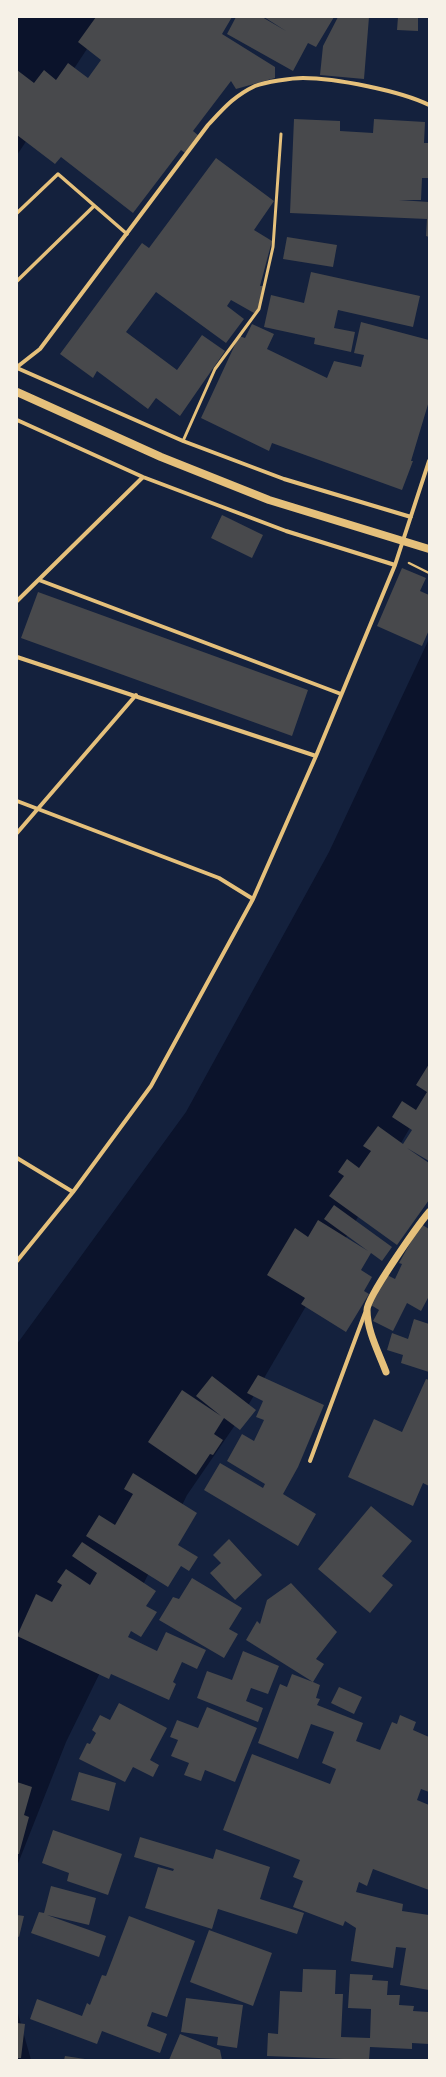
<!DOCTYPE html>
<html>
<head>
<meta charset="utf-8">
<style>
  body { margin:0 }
  #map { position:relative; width:446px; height:2077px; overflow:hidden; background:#14213d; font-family:"DejaVu Sans",sans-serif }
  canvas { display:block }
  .frame { position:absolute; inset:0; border:18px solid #f6f1e7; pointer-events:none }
</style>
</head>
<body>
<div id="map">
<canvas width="446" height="2077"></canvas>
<div class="frame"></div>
</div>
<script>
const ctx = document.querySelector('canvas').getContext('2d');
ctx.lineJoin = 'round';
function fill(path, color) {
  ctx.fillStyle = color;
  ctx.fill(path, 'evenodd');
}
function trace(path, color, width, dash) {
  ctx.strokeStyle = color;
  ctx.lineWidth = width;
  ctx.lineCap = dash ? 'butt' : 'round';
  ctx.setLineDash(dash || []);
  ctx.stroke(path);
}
const water = new Path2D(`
  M 17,17 L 108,17 L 17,155 Z
  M 429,639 L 429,1095 L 246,1409 L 187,1495 L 66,1742 L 17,1866 L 17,1344 L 186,1112 L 329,852 Z
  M 17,2010 L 31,2060 L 17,2060 Z`);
const building = new Path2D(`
  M 96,17 L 232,17 L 222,34 L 275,67 L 275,78 L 236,89 L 231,81 L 193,131 L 199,136 L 185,153 L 181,150 L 133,213 L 61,157 L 55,164 L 17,135 L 17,70 L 34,83 L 44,70 L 56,80 L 68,63 L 88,78 L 101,60 L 78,42 Z
  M 236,17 L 262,17 L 286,31 L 264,17 L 334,17 L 316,47 L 308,43 L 293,71 L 227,34 Z
  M 338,17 L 369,17 L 364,79 L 320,75 L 323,46 Z
  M 398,17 L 418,17 L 418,31 L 397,30 Z
  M 294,119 L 340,121 L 340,131 L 373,133 L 374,119 L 425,122 L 424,143 L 429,143 L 429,178 L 422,178 L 421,200 L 399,200 L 429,202 L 429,237 L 426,236 L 427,219 L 290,213 Z
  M 216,158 L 274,201 L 254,230 L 272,241 L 260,286 L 264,286 L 258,308 L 254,313 L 231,300 L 227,306 L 244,319 L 226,343 L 156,292 L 126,332 L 177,370 L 202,335 L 225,351 L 180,416 L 156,398 L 148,409 L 97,371 L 93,378 L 60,354 L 142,243 L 149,248 Z
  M 287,237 L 337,245 L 333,267 L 283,259 Z
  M 311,272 L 420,296 L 413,327 L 338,310 L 334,328 L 355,332 L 351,352 L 314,344 L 315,338 L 264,327 L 271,295 L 304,303 Z
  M 361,322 L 429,340 L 429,401 L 411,461 L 413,461 L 402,490 L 272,443 L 269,451 L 201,418 L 239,336 L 245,338 L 252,324 L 274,334 L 267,349 L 327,378 L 334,361 L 361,367 L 364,355 L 354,353 Z
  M 222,515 L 263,535 L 252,558 L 211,538 Z
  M 402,568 L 426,578 L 420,591 L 429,595 L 429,630 L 422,646 L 377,626 Z
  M 38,592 L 308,690 L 292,736 L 21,638 Z
  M 429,1064 L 429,1161 L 407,1148 L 429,1163 L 429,1200 L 397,1245 L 329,1196 L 344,1176 L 338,1172 L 347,1159 L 359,1168 L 371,1151 L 363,1146 L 378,1126 L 403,1144 L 412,1130 L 392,1117 L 402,1101 L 416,1110 L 427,1092 L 416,1085 Z
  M 334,1205 L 392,1247 L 382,1261 L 371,1253 L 361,1270 L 372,1277 L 364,1291 L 369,1294 L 346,1332 L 301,1304 L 305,1298 L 267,1275 L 295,1228 L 308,1237 L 318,1220 L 368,1251 L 324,1219 Z
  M 421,1224 L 429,1229 L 429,1296 L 421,1311 L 407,1303 L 393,1331 L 373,1321 L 379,1310 L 371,1305 L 387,1275 L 395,1279 L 402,1264 L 399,1263 Z
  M 414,1319 L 429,1324 L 429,1372 L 401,1363 L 403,1355 L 387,1350 L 392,1333 L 408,1339 Z
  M 258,1375 L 324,1405 L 298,1467 L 283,1494 L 316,1514 L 298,1546 L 204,1490 L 220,1463 L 263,1488 L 265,1484 L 227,1461 L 242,1434 L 254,1441 L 264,1420 L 256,1417 L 263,1401 L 247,1393 Z
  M 212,1376 L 256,1410 L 240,1430 L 224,1418 L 214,1434 L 223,1440 L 213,1455 L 210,1454 L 196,1475 L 148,1442 L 182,1390 L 221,1416 L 196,1396 Z
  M 426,1379 L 429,1380 L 429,1486 L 423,1483 L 413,1506 L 348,1477 L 374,1419 L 402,1432 Z
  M 133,1473 L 197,1513 L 178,1545 L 198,1557 L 189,1571 L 181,1566 L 168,1587 L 86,1536 L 99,1515 L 115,1525 L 133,1494 L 124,1489 Z
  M 371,1506 L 412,1541 L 382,1576 L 393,1585 L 370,1613 L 318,1569 Z
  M 229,1539 L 262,1575 L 235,1600 L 210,1573 L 221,1563 L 213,1555 Z
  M 82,1542 L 156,1591 L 146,1606 L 157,1612 L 141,1637 L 131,1631 L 128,1637 L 157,1651 L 166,1632 L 206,1650 L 197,1669 L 182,1662 L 173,1682 L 176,1684 L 169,1700 L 111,1674 L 109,1679 L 17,1636 L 36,1594 L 52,1602 L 62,1585 L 57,1582 L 66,1569 L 90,1585 L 97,1573 L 72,1556 Z
  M 192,1578 L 242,1608 L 229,1629 L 238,1634 L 224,1658 L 159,1620 L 173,1597 L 179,1599 Z
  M 291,1583 L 337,1632 L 316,1659 L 324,1664 L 313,1682 L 320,1685 L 316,1698 L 320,1699 L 317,1705 L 363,1723 L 356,1741 L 380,1750 L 392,1722 L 397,1724 L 400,1715 L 416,1722 L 413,1730 L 429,1737 L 429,1792 L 421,1789 L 417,1800 L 429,1805 L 429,1890 L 373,1869 L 367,1886 L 359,1882 L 356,1892 L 403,1904 L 402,1911 L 429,1915 L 429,1990 L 400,1985 L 406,1948 L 396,1947 L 393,1968 L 351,1961 L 356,1928 L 345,1921 L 343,1926 L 293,1907 L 303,1881 L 293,1877 L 300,1860 L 223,1830 L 252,1754 L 330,1784 L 336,1769 L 322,1763 L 334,1732 L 311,1724 L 298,1759 L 258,1743 L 280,1684 L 287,1687 L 292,1674 L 313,1682 L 246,1640 L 257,1621 L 260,1624 L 267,1600 Z
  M 243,1651 L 279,1666 L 268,1694 L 251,1688 L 246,1701 L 263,1708 L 258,1722 L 197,1698 L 207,1671 L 232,1680 Z
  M 339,1687 L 362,1697 L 354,1714 L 331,1703 Z
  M 119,1703 L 167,1728 L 150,1760 L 159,1765 L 153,1777 L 133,1767 L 125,1782 L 79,1759 L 87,1743 L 90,1744 L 96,1733 L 92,1730 L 100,1715 L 110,1720 Z
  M 207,1707 L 257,1728 L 235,1782 L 205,1770 L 201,1781 L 184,1775 L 189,1763 L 171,1756 L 178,1740 L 170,1737 L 177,1720 L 198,1728 Z
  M 79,1772 L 116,1783 L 109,1811 L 71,1800 Z
  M 17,1782 L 32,1787 L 24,1815 L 29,1817 L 19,1854 L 17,1854 Z
  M 53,1830 L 122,1854 L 108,1895 L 67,1881 L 69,1873 L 42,1863 Z
  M 140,1837 L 213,1859 L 216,1849 L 270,1867 L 260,1899 L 304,1913 L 297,1934 L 218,1909 L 212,1929 L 145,1908 L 158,1867 L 173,1871 L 174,1869 L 134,1857 Z
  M 51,1886 L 96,1898 L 89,1925 L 47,1915 L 106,1936 L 99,1957 L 31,1933 L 39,1912 L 44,1913 Z
  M 17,1915 L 24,1916 L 19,1937 L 17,1936 Z
  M 129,1916 L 195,1941 L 167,2017 L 152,2012 L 147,2026 L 167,2034 L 160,2053 L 102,2031 L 97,2044 L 30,2019 L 37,1999 L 82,2016 L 87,2003 L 90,2005 L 102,1975 L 106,1976 Z
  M 209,1930 L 272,1953 L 253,2006 L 190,1982 Z
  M 303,1969 L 336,1970 L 335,1994 L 343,1994 L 341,2037 L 370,2038 L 371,2009 L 348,2008 L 350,1974 L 373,1975 L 372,1980 L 388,1981 L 387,1995 L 400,1995 L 399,2005 L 414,2006 L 413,2011 L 429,2012 L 429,2044 L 412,2043 L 412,2049 L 370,2047 L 369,2060 L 267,2056 L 268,2033 L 278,2034 L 280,1991 L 302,1992 Z
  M 186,1998 L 243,2005 L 237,2048 L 217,2045 L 218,2037 L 181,2032 Z
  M 17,2023 L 25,2024 L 21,2058 L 17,2058 Z
  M 180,2034 L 220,2050 L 222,2060 L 169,2060 Z
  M 65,2056 L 85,2059 L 85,2060 L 64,2060 Z`);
const path = new Path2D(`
  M 409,563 L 429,573`);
const service = new Path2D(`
  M 183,441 L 215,369 L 259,309 L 273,247 L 281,134`);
const pedestrian = new Path2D(`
  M 17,213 L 58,174 L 127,234
  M 17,281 L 94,206`);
const minor = new Path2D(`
  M 17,367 L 40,349 L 208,125 C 224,108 234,96 255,86 C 265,82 292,78 303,78 C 335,78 401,91 429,105
  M 17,368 L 183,441 L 284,479 L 411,517
  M 17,420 L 143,477 L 286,531 L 395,565
  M 39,580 L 341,694
  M 17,601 L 143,477
  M 17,657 L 316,756
  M 17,801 L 219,878 L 253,899
  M 17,833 L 136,695
  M 17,1158 L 73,1192
  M 17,1261 L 73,1192 L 151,1086 L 253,899 L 316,756 L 395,565 L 429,461
  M 310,1461 L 365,1313`);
const tertiary = new Path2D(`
  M 386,1372 C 379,1353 367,1331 367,1310 C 367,1297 418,1225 429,1212`);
const secondary = new Path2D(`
  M 17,392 L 161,457 L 269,500 L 429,549`);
fill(water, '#0b132b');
fill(building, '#48494c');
trace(path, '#e5c07b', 2.5);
trace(service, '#e5c07b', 3);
trace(pedestrian, '#e5c07b', 3.5);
trace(minor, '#e5c07b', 4);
trace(tertiary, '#e5c07b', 7);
trace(secondary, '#e5c07b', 8);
</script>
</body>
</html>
